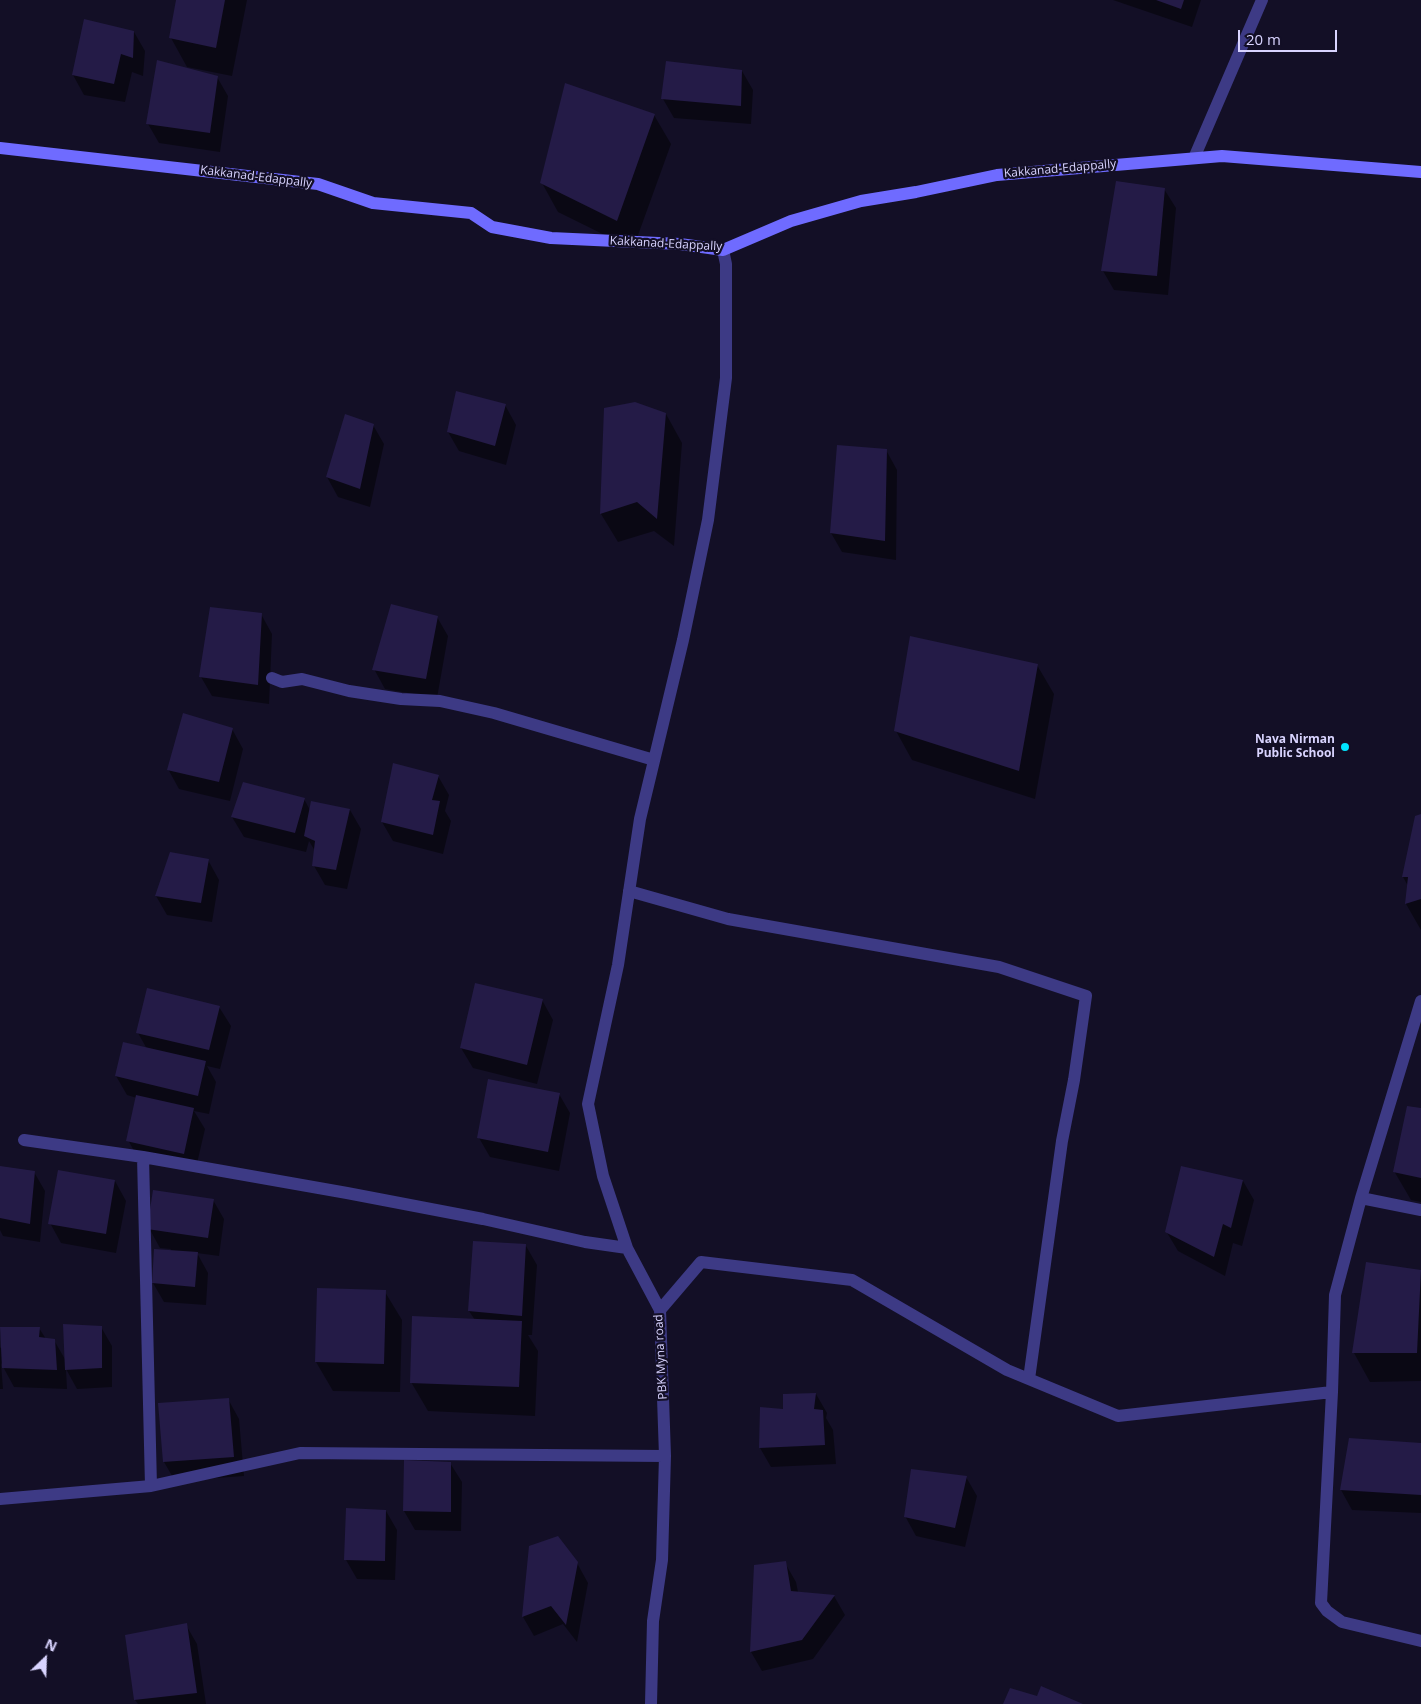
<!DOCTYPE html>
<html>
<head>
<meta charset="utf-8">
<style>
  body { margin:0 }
  #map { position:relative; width:1421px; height:1704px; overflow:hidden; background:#130f26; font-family:"Open Sans",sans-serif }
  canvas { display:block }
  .north { position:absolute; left:20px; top:1634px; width:50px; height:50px; -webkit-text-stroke:4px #130f26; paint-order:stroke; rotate:24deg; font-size:14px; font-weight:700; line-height:20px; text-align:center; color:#d9d4ff }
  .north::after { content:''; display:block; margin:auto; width:18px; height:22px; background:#d9d4ff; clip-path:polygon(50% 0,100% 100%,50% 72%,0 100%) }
  .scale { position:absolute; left:1238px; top:30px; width:99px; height:22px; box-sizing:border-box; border:2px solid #d9d4ff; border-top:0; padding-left:6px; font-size:15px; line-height:18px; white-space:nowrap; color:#d9d4ff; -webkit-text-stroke:4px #130f26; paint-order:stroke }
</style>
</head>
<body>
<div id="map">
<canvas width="1421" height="1704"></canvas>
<div class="north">N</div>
<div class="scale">20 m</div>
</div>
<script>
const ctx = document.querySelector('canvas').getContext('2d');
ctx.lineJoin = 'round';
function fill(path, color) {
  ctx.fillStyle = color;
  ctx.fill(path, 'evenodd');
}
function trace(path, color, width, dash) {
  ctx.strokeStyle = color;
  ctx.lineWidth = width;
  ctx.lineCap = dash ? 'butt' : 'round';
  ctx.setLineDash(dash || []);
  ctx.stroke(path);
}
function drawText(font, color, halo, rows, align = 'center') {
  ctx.font = font + ' "Open Sans",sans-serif';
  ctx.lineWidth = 4.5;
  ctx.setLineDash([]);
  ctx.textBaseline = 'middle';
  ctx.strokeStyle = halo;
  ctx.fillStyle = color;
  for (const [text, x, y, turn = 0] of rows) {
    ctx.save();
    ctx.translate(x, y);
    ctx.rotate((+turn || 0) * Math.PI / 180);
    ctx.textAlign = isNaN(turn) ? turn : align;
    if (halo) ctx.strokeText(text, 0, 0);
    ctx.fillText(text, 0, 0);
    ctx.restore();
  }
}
const shadow = new Path2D(`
  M 177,0 L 247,0 L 232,76 L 187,67 L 171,38 Z
  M 1113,0 L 1201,0 L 1192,27 Z
  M 134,32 L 145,51 L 143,76 L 132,72 L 125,102 L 84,95 L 73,75 Z
  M 742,71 L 753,90 L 751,124 L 674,118 L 663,99 Z
  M 217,77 L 228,96 L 220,152 L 159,143 L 148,124 Z
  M 654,115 L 671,144 L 633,249 L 558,212 L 542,183 Z
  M 1164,189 L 1176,208 L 1168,295 L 1114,290 L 1103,271 Z
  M 505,405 L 516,425 L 506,465 L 459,451 L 448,432 Z
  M 605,409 L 666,414 L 682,443 L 674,546 L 654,531 L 618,542 L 601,514 Z
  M 373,425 L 384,444 L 370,507 L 338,497 L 327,477 Z
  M 886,450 L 897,470 L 896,560 L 842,552 L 831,533 Z
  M 261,614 L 272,634 L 269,704 L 212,696 L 201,677 Z
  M 437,617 L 448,636 L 437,698 L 385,689 L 374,669 Z
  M 1037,665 L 1054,694 L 1035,799 L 912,760 L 896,731 Z
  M 232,729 L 243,749 L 230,801 L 179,789 L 168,769 Z
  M 438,776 L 449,795 L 445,811 L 451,821 L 443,854 L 393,841 L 382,822 Z
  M 304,799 L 310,810 L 350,810 L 361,829 L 347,889 L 325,885 L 314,866 L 315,851 L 309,841 L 306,852 L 244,837 L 232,817 Z
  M 1421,815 L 1421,930 L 1406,904 L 1408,886 L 1403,877 Z
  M 208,860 L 219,880 L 212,922 L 167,915 L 156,896 Z
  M 542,1000 L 553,1020 L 537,1084 L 473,1068 L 461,1048 Z
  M 219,1007 L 231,1026 L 220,1069 L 207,1066 L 216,1082 L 209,1114 L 194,1111 L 205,1129 L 195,1172 L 139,1160 L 128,1140 L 137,1098 L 127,1095 L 116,1076 L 147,1049 L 138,1033 Z
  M 559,1094 L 570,1113 L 559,1171 L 490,1157 L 479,1138 Z
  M 1421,1109 L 1421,1202 L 1411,1200 L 1394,1171 Z
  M 0,1167 L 34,1172 L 45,1191 L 40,1242 L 3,1236 L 0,1230 Z
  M 115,1181 L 126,1201 L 116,1253 L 61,1243 L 50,1223 Z
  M 1243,1181 L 1254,1200 L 1242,1246 L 1233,1243 L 1225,1276 L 1178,1251 L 1166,1231 Z
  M 213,1200 L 224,1219 L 219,1256 L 197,1253 L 208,1273 L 206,1305 L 164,1302 L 153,1283 L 171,1249 L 160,1248 L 149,1228 Z
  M 526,1246 L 537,1265 L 532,1335 L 528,1335 L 538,1351 L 535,1416 L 428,1411 L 411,1382 L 475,1320 L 469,1311 Z
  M 1368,1263 L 1421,1272 L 1421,1381 L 1370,1382 L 1354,1353 Z
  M 385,1292 L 402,1320 L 400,1392 L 333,1391 L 316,1362 Z
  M 101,1327 L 112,1346 L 112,1387 L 77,1389 L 66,1369 L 67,1389 L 14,1387 L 1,1363 L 3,1389 L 0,1389 L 0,1347 L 2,1350 L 0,1328 L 39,1328 L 46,1339 L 54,1340 L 66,1361 Z
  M 816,1394 L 827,1413 L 826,1418 L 833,1430 L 836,1464 L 771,1467 L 760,1448 L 784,1411 Z
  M 228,1399 L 239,1419 L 244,1476 L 175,1481 L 164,1462 L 160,1404 Z
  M 1350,1439 L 1421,1444 L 1421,1513 L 1352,1510 L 1341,1490 Z
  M 450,1463 L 462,1482 L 461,1531 L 415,1530 L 404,1511 Z
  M 966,1477 L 977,1496 L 965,1547 L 916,1536 L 905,1516 Z
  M 386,1511 L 397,1530 L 395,1580 L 357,1579 L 346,1560 Z
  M 577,1563 L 588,1583 L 577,1642 L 563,1624 L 534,1636 L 523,1617 Z
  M 785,1563 L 796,1582 L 798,1592 L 834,1596 L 845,1615 L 813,1659 L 762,1671 L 751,1652 Z
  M 186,1625 L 197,1644 L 206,1704 L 138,1704 L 135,1700 L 126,1636 Z`);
const building = new Path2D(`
  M 176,0 L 225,0 L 216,48 L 169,38 Z
  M 1156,0 L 1184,0 L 1181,9 Z
  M 84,19 L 134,31 L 133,58 L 121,54 L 114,84 L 72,75 Z
  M 157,60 L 218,76 L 210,133 L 146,124 Z
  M 666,61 L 742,70 L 741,106 L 661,99 Z
  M 565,83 L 655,114 L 617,221 L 540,183 Z
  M 1116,181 L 1165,188 L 1157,276 L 1101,271 Z
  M 456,391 L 506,404 L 495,446 L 447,432 Z
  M 635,402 L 666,413 L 657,519 L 637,502 L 600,514 L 604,408 Z
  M 345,414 L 374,424 L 360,489 L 326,477 Z
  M 837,445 L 887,449 L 885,541 L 830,533 Z
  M 391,604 L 438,616 L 426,679 L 372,670 Z
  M 210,607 L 262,613 L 258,685 L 199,677 Z
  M 910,636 L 1038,664 L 1019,771 L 894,731 Z
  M 183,713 L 233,728 L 219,782 L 167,770 Z
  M 393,763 L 439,775 L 432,800 L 440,801 L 433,835 L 381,822 Z
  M 243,782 L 305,798 L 295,833 L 231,817 Z
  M 311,801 L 350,809 L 336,870 L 312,866 L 315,841 L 304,836 Z
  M 1421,814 L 1421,899 L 1405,904 L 1408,877 L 1402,877 L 1415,816 Z
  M 170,852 L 209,859 L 201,903 L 155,896 Z
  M 475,983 L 543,999 L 527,1065 L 460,1048 Z
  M 147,988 L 220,1006 L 209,1050 L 136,1033 Z
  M 123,1042 L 206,1061 L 198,1096 L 115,1076 Z
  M 488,1079 L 560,1093 L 548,1152 L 477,1138 Z
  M 136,1095 L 194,1108 L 184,1154 L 126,1141 Z
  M 1407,1106 L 1421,1108 L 1421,1178 L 1393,1172 Z
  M 0,1166 L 35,1171 L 30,1224 L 0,1218 Z
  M 1181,1166 L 1243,1180 L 1231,1228 L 1223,1224 L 1214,1257 L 1165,1232 Z
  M 58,1170 L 115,1180 L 106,1234 L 48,1224 Z
  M 153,1190 L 214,1199 L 208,1238 L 147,1229 Z
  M 473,1241 L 526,1244 L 522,1316 L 468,1311 Z
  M 154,1249 L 198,1252 L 195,1287 L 152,1283 Z
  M 1366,1262 L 1421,1270 L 1417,1353 L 1352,1353 Z
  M 317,1288 L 386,1290 L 384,1364 L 315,1362 Z
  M 412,1316 L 522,1321 L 519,1387 L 410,1383 Z
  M 63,1324 L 102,1326 L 102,1368 L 65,1370 Z
  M 0,1327 L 40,1327 L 39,1337 L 55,1339 L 57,1370 L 2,1368 Z
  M 816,1393 L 814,1409 L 823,1410 L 825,1445 L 759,1448 L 760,1407 L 783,1409 L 783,1394 Z
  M 229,1398 L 234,1457 L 163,1462 L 158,1403 Z
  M 1349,1438 L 1421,1443 L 1421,1495 L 1340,1490 Z
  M 404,1460 L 451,1462 L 451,1512 L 403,1511 Z
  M 911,1469 L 967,1476 L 955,1528 L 904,1517 Z
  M 346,1508 L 386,1510 L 385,1561 L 344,1560 Z
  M 558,1536 L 578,1562 L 566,1625 L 551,1606 L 522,1617 L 529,1546 Z
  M 786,1561 L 791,1591 L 835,1595 L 802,1640 L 750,1652 L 754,1565 Z
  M 187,1623 L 197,1693 L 134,1700 L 125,1635 Z
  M 1041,1686 L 1083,1704 L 1003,1704 L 1010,1688 L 1037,1696 Z`);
const street = new Path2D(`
  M 1194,158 L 1262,0
  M 272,678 L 282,682 L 302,679 L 349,691 L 401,699 L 440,701 L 494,713 L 654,760
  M 629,891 L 728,919 L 999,967 L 1086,996 L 1074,1080 L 1062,1141 L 1029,1379
  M 24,1140 L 143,1157
  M 1361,1198 L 1421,1210
  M 660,1310 L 701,1262 L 852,1280 L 1007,1370 L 1118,1416 L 1332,1392 L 1335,1295 L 1361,1198 L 1421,1001
  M 1332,1392 L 1321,1603 L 1327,1611 L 1342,1622 L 1421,1641
  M 151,1486 L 143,1157 L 347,1193 L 483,1219 L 585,1242 L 627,1248
  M 0,1499 L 151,1486 L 300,1453 L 665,1456
  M 651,1704 L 653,1621 L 662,1560 L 665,1456 L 660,1310 L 627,1248 L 603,1176 L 588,1104 L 618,965 L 640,819 L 683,640 L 708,520 L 726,378 L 726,264 L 723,250`);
const secondary = new Path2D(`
  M 0,148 L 318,184 L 373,203 L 471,213 L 492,227 L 551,238 L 680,244 L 723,250 L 791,221 L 861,201 L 916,192 L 997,175 L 1222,156 L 1421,172`);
const markers = [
  [1345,747,5,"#00e5ff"]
];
const streetNames = [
  ["Kakkanad-Edappally",1060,169,-5],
  ["Kakkanad-Edappally",256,177,7],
  ["Kakkanad-Edappally",666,244,3],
  ["PBK Myna road",661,1357,-93]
];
const poiNames = [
  ["Nava Nirman",1335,740],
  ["Public School",1335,754]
];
fill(shadow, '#0007');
fill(building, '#241b47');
trace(street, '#3d3a85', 12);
trace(secondary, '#6f6bff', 12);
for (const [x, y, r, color] of markers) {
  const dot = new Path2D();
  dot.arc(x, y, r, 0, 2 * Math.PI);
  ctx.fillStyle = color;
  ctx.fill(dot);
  trace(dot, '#130f26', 2);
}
drawText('12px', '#d9d4ff', '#130f26', streetNames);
drawText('bold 12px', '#d9d4ff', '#130f26', poiNames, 'right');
</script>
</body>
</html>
